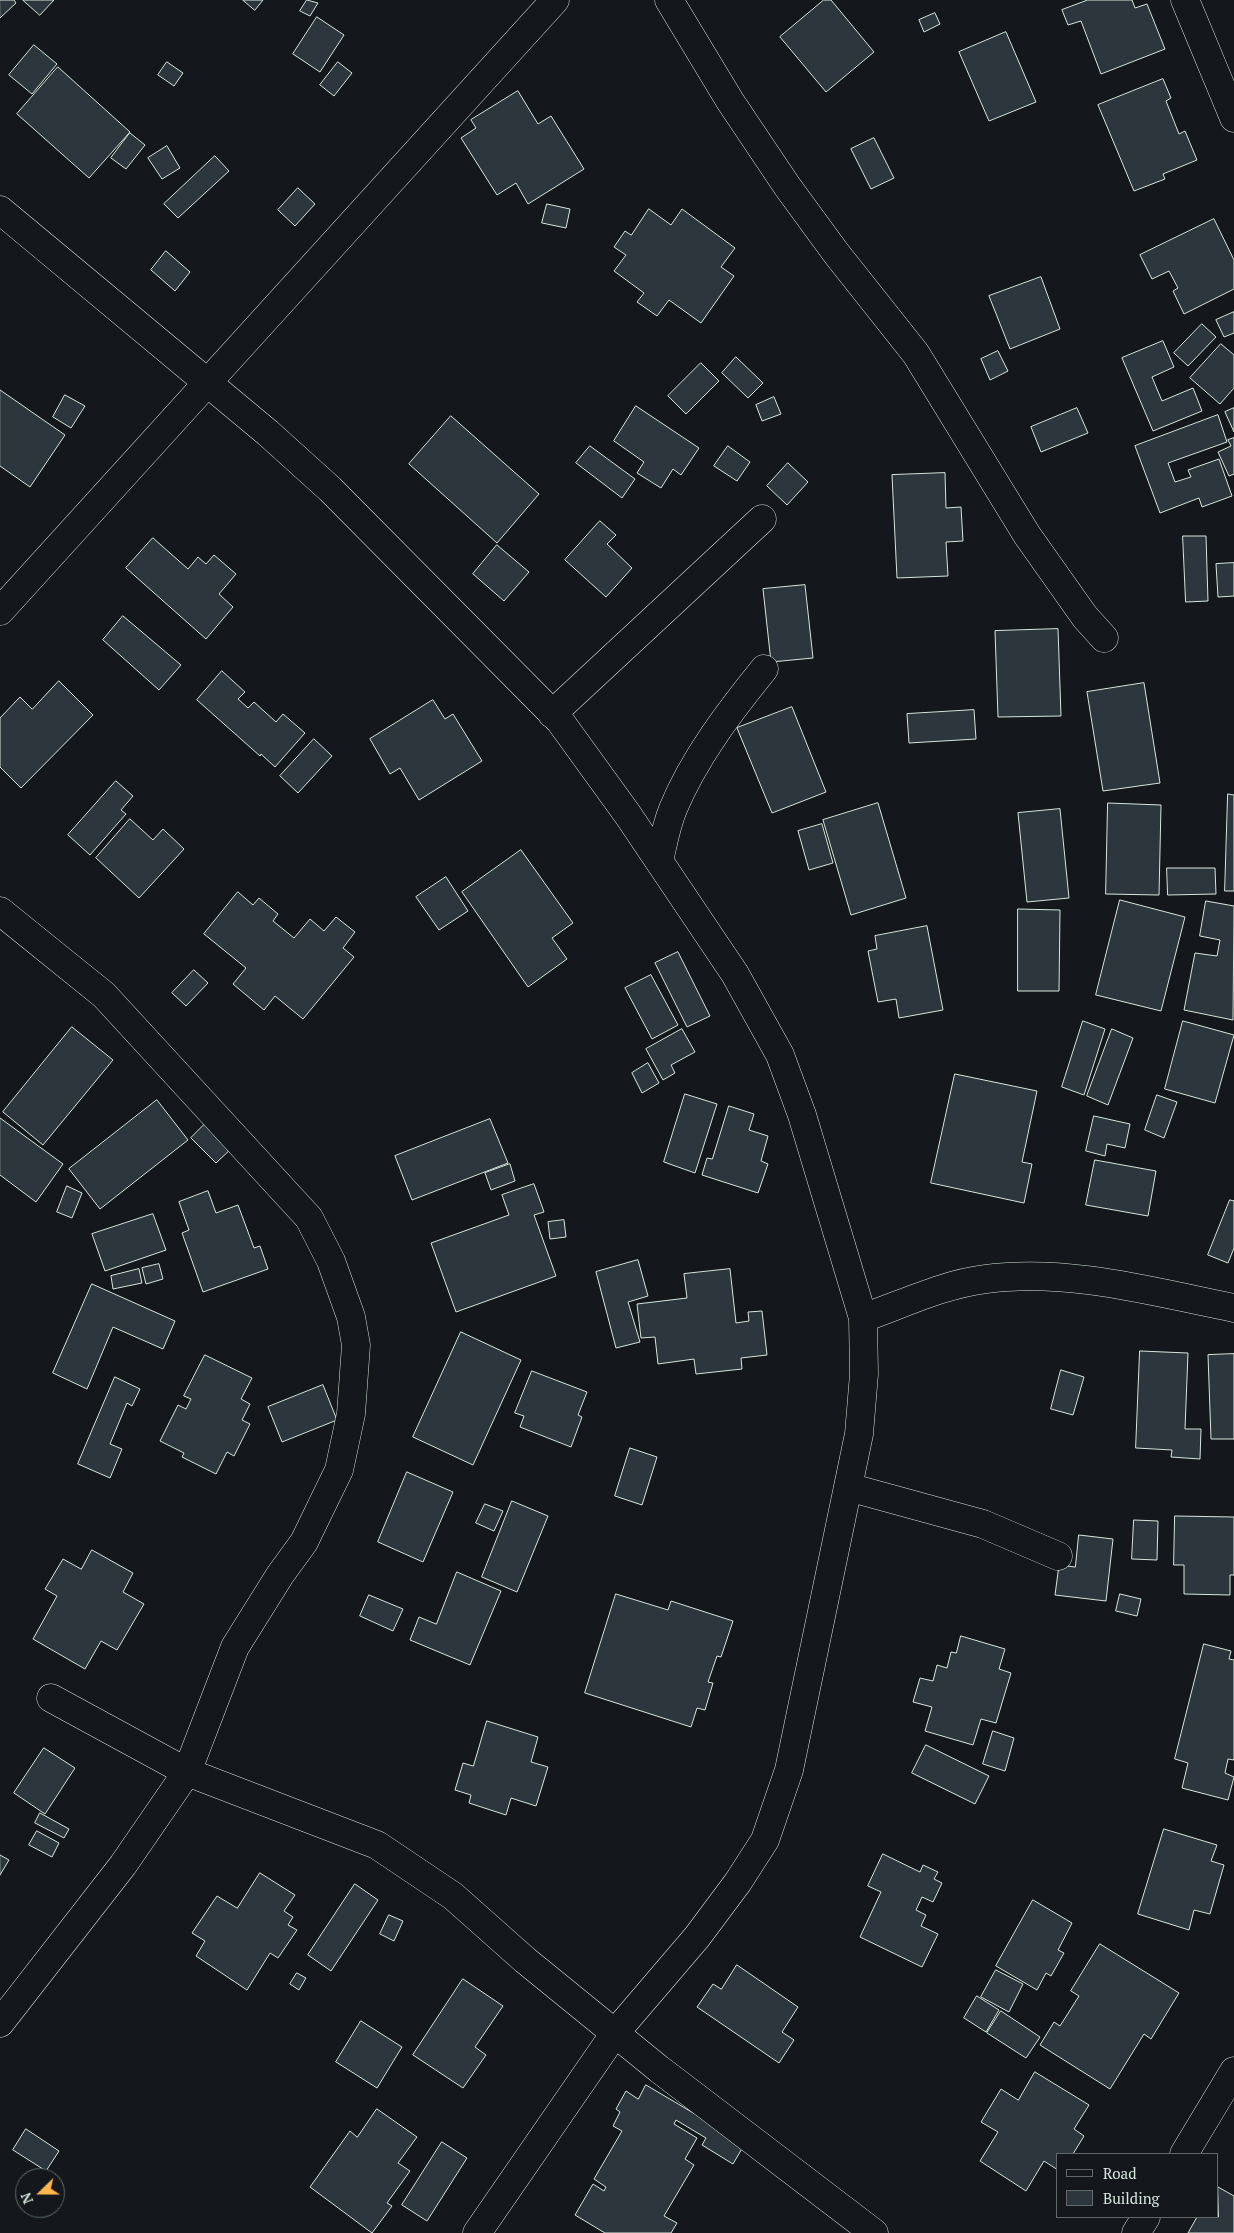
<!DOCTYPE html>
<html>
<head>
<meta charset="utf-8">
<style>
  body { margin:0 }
  #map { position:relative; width:1234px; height:2233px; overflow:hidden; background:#14181c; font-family:"PT Serif",serif }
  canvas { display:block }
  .legend { position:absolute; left:1056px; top:2153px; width:162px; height:65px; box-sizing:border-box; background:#14181c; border:1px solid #626a69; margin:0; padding:6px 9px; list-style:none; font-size:15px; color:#d8e6dc }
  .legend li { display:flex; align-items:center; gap:10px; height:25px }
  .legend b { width:25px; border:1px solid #626a69 }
  .north { position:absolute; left:15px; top:2168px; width:50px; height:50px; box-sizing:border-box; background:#14181c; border:1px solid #626a69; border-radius:50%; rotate:248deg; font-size:14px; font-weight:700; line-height:20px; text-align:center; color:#d8e6dc }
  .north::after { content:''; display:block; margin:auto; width:18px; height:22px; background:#ffb74d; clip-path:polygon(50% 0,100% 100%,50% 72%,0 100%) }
</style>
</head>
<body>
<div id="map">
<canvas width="1234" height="2233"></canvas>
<ul class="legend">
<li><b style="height:6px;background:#14181c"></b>Road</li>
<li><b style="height:14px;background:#2c363c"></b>Building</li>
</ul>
<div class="north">N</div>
</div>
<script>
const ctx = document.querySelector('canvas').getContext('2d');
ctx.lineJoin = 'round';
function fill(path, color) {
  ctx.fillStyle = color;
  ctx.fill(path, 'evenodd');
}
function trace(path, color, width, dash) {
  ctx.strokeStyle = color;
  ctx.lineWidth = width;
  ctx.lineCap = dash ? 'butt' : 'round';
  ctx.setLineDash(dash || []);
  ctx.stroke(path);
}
const building = new Path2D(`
  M 0,0 L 14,0 L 16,3 L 0,18 Z
  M 23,0 L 54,0 L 40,15 Z
  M 243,0 L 263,0 L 255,10 Z
  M 307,0 L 318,3 L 310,16 L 300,11 Z
  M 824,0 L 831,0 L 874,52 L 826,92 L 780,37 Z
  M 1088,0 L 1132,0 L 1135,8 L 1147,4 L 1165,49 L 1101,74 L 1081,21 L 1068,25 L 1062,10 Z
  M 935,13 L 940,24 L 924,32 L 919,20 Z
  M 317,17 L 344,35 L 320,72 L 293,54 Z
  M 1006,32 L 1036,102 L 989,121 L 959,52 Z
  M 34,45 L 57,64 L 32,94 L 9,75 Z
  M 167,62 L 183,73 L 174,86 L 158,75 Z
  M 338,62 L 352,73 L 334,96 L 320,85 Z
  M 58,67 L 130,132 L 89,178 L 17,114 Z
  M 1163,79 L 1171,98 L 1166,101 L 1179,134 L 1185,131 L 1197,160 L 1163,174 L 1165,179 L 1134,191 L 1098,105 Z
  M 518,91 L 538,124 L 551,116 L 584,169 L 528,204 L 516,183 L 497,195 L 461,138 L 476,128 L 471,120 Z
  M 130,133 L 145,145 L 126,169 L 111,158 Z
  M 874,138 L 894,178 L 871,189 L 851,149 Z
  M 167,146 L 180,168 L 162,179 L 148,158 Z
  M 215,156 L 229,171 L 178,218 L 164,204 Z
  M 298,188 L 315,204 L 295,226 L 278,210 Z
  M 547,204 L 570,209 L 566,228 L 542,223 Z
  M 649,209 L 671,225 L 682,209 L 735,248 L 721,267 L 734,276 L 701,323 L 669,300 L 657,316 L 637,302 L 644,293 L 614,271 L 626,255 L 614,247 L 625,231 L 631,235 Z
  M 1214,219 L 1234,260 L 1234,289 L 1184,314 L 1173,291 L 1178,288 L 1169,271 L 1152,279 L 1140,255 Z
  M 166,251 L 190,272 L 175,291 L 151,270 Z
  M 1041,277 L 1060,329 L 1010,349 L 989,296 Z
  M 1234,312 L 1234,333 L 1224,337 L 1216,320 Z
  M 1202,324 L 1216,337 L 1188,366 L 1174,353 Z
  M 1163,341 L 1174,367 L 1152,377 L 1162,401 L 1193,388 L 1202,411 L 1153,431 L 1122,358 Z
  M 1221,344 L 1234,355 L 1234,388 L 1220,404 L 1190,378 Z
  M 998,351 L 1008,371 L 990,380 L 981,359 Z
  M 736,357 L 763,383 L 748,398 L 722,373 Z
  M 701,363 L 719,381 L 686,414 L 668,396 Z
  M 0,390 L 65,435 L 30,487 L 0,466 Z
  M 65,395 L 85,406 L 71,428 L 53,417 Z
  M 774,397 L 781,414 L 762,421 L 756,405 Z
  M 636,406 L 699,448 L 681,475 L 673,469 L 661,488 L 637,473 L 644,462 L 614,441 Z
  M 1077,408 L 1088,433 L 1041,452 L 1031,427 Z
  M 1234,408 L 1234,432 L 1225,412 Z
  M 1218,415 L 1227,442 L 1168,463 L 1175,482 L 1191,477 L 1188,470 L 1219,459 L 1232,496 L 1202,507 L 1199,498 L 1160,513 L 1135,446 Z
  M 451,416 L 539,494 L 497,543 L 409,464 Z
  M 1234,438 L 1234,474 L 1229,476 L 1218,452 L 1231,446 L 1228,440 Z
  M 590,446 L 635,479 L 622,498 L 576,463 Z
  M 728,446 L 750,462 L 737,481 L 714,466 Z
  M 788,463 L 808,482 L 787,505 L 767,486 Z
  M 945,473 L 946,508 L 961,507 L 963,541 L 946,542 L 948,576 L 897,578 L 892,475 Z
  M 600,521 L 616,535 L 607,544 L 632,568 L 606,597 L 565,560 Z
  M 1183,536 L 1206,536 L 1208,601 L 1186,602 Z
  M 153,538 L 188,569 L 198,557 L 206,564 L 214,555 L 236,574 L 219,594 L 233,607 L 206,639 L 126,568 Z
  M 497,545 L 529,572 L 504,601 L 473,574 Z
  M 1234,563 L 1234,596 L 1218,597 L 1216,564 Z
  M 805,585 L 813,658 L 771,662 L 763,589 Z
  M 123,616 L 181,665 L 159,690 L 103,640 Z
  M 1058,629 L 1061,716 L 998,717 L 995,631 Z
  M 222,671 L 245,692 L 238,699 L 248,708 L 254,702 L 276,722 L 283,714 L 305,733 L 275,767 L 261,754 L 260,756 L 197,700 Z
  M 59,681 L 93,715 L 21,788 L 0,767 L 0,718 L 20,697 L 32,709 Z
  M 1144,683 L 1160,783 L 1103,791 L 1087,692 Z
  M 433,700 L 445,719 L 453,714 L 482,761 L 419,800 L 400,768 L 390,774 L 370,739 Z
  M 792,707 L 826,792 L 772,813 L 737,728 Z
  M 974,710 L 976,739 L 909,743 L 907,714 Z
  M 314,739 L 332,756 L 298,793 L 280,776 Z
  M 116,781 L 133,796 L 121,810 L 126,814 L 90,855 L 68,835 Z
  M 1228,794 L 1234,795 L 1234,891 L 1225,891 Z
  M 878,803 L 906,898 L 851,915 L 823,820 Z
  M 1108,803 L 1161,805 L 1159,895 L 1106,894 Z
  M 1060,809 L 1069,898 L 1027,902 L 1018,813 Z
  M 130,819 L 153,840 L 163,829 L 184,849 L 139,898 L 96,858 Z
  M 822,824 L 833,863 L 809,870 L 798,831 Z
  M 521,850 L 573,923 L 552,938 L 567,959 L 528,987 L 462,892 Z
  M 1167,868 L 1215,868 L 1216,894 L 1168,895 Z
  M 446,877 L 468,911 L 439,930 L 416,897 Z
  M 238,892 L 253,905 L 259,898 L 278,914 L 273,921 L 294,938 L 310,919 L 324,931 L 336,917 L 355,932 L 343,948 L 354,957 L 303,1019 L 275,996 L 264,1010 L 233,984 L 246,968 L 204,934 Z
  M 1120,900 L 1185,917 L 1161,1011 L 1096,995 Z
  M 1206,901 L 1234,906 L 1233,1020 L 1184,1010 L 1195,953 L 1217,956 L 1220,940 L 1200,936 Z
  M 1018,909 L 1060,910 L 1059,991 L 1018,991 Z
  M 927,926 L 943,1010 L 899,1018 L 896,999 L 878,1002 L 868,951 L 877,949 L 875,936 Z
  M 678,952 L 710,1016 L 687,1027 L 655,963 Z
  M 194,970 L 208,983 L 186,1006 L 172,993 Z
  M 651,975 L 678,1025 L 652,1039 L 625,988 Z
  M 1083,1021 L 1105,1029 L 1084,1095 L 1062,1087 Z
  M 1183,1021 L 1234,1035 L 1215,1103 L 1165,1089 Z
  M 72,1027 L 113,1060 L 43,1145 L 3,1112 Z
  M 682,1029 L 695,1052 L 671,1065 L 675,1073 L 663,1080 L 646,1049 Z
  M 1112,1029 L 1133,1038 L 1108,1105 L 1087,1096 Z
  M 648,1063 L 659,1083 L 642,1093 L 632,1073 Z
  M 955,1074 L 1037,1091 L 1022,1162 L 1032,1164 L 1024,1203 L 931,1183 Z
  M 685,1094 L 717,1104 L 695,1173 L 664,1162 Z
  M 1157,1095 L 1177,1102 L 1164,1138 L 1145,1130 Z
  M 157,1100 L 188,1140 L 100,1209 L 69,1169 Z
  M 729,1106 L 754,1114 L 749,1130 L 768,1136 L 761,1161 L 768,1164 L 758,1193 L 702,1175 L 707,1158 L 712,1159 Z
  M 1094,1116 L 1130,1124 L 1125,1148 L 1107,1144 L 1105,1156 L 1086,1151 Z
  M 0,1118 L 63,1164 L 36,1202 L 0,1175 Z
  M 490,1119 L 508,1163 L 412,1200 L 395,1156 Z
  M 208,1121 L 233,1147 L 216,1163 L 191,1138 Z
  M 1095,1160 L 1156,1171 L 1148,1216 L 1086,1205 Z
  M 510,1164 L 515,1181 L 491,1190 L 485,1173 Z
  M 534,1184 L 544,1212 L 534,1215 L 556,1276 L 456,1312 L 431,1243 L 509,1215 L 502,1195 Z
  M 67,1186 L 82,1193 L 72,1218 L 57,1212 Z
  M 208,1191 L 216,1213 L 238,1205 L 254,1248 L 260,1246 L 268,1269 L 203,1292 L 182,1233 L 189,1230 L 179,1202 Z
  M 1230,1200 L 1234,1201 L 1234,1248 L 1228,1263 L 1208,1255 Z
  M 153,1214 L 166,1250 L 105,1271 L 92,1234 Z
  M 564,1220 L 566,1237 L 550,1239 L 548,1222 Z
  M 638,1260 L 648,1296 L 628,1302 L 640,1342 L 616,1348 L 596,1272 Z
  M 159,1264 L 163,1279 L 146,1284 L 142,1268 Z
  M 139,1269 L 142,1283 L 113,1289 L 111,1276 Z
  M 730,1269 L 736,1323 L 749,1321 L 748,1312 L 762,1311 L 767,1355 L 741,1358 L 742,1369 L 696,1374 L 694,1359 L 658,1364 L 655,1337 L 641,1338 L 637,1304 L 687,1298 L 684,1274 Z
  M 92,1284 L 175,1321 L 163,1349 L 113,1327 L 87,1389 L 53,1373 Z
  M 461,1332 L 521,1360 L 473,1465 L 413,1437 Z
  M 1140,1351 L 1188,1353 L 1185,1429 L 1201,1429 L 1200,1459 L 1171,1457 L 1172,1450 L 1136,1448 Z
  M 1234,1354 L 1234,1439 L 1211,1439 L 1208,1355 Z
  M 205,1355 L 252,1378 L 241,1399 L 250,1404 L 242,1420 L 250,1424 L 234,1456 L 227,1452 L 216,1474 L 182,1457 L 184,1453 L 160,1441 L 178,1405 L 186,1409 L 191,1399 L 184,1396 Z
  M 1061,1370 L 1084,1377 L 1073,1415 L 1051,1409 Z
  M 532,1371 L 587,1392 L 578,1415 L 582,1417 L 571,1447 L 520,1427 L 524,1416 L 515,1413 Z
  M 115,1377 L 140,1389 L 132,1406 L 127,1403 L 110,1444 L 122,1449 L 110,1478 L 78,1464 Z
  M 323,1385 L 337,1420 L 282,1442 L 268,1407 Z
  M 630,1448 L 657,1457 L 642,1505 L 615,1496 Z
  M 407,1472 L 453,1492 L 423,1562 L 378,1542 Z
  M 512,1501 L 548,1516 L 517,1592 L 482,1577 Z
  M 485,1504 L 503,1511 L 494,1531 L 476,1523 Z
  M 1175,1516 L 1234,1517 L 1234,1575 L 1230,1575 L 1230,1595 L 1184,1594 L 1184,1565 L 1174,1565 Z
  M 1134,1520 L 1158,1521 L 1157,1560 L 1132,1559 Z
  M 1079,1535 L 1113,1539 L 1106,1601 L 1055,1595 L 1059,1565 L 1075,1567 Z
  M 92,1550 L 133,1573 L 123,1592 L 144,1604 L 117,1650 L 101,1641 L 85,1669 L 33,1639 L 57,1596 L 45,1589 L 63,1559 L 81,1569 Z
  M 457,1572 L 501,1591 L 470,1665 L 410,1640 L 419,1617 L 436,1624 Z
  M 616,1594 L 668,1610 L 671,1601 L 733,1621 L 721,1657 L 717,1656 L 708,1682 L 713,1683 L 705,1710 L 697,1708 L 691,1727 L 585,1693 Z
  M 1120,1594 L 1141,1599 L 1137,1616 L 1116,1611 Z
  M 369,1595 L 403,1609 L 393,1631 L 360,1616 Z
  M 961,1636 L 1005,1649 L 999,1669 L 1011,1673 L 996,1723 L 981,1719 L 973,1745 L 925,1731 L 932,1707 L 913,1702 L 920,1678 L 933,1681 L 937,1665 L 947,1668 L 951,1652 L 956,1653 Z
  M 1204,1644 L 1231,1651 L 1229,1659 L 1234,1660 L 1234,1760 L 1228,1759 L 1225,1773 L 1234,1777 L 1228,1800 L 1182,1788 L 1188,1763 L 1175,1759 Z
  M 487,1721 L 538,1737 L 531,1762 L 548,1767 L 536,1806 L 511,1798 L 506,1815 L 469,1803 L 471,1795 L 455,1790 L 463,1763 L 473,1766 Z
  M 993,1731 L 1014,1738 L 1005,1771 L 983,1764 Z
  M 926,1745 L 989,1776 L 975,1804 L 912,1773 Z
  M 44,1748 L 75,1768 L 45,1814 L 14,1793 Z
  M 40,1813 L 69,1829 L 64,1838 L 35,1823 Z
  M 1164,1829 L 1217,1845 L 1211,1861 L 1224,1865 L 1210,1914 L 1194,1910 L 1189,1930 L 1138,1914 Z
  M 37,1831 L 59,1843 L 52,1857 L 29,1845 Z
  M 883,1854 L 920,1872 L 923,1865 L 938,1872 L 934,1879 L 942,1883 L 933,1902 L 922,1897 L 916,1910 L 926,1915 L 921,1926 L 938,1934 L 922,1967 L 860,1937 L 881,1892 L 868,1886 Z
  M 0,1855 L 9,1860 L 0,1875 Z
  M 260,1873 L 295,1895 L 284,1911 L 293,1917 L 288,1925 L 297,1930 L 278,1958 L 270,1953 L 247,1990 L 196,1956 L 205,1941 L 192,1933 L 217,1896 L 237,1908 Z
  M 355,1884 L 378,1900 L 331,1971 L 308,1955 Z
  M 1033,1900 L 1072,1923 L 1058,1950 L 1064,1953 L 1051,1976 L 1046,1973 L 1037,1990 L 996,1966 Z
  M 389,1915 L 403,1921 L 394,1941 L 380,1934 Z
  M 1100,1944 L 1179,1993 L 1151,2039 L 1144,2034 L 1110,2089 L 1040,2045 L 1054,2022 L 1060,2026 L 1079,1996 L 1071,1991 Z
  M 737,1965 L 798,2007 L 782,2032 L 794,2040 L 779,2063 L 697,2007 L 713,1984 L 721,1989 Z
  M 996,1970 L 1023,1984 L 1009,2012 L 981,1997 Z
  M 297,1973 L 306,1978 L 299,1990 L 290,1984 Z
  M 463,1979 L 503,2006 L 475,2047 L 486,2055 L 463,2088 L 413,2055 Z
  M 977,1996 L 999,2010 L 986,2032 L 964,2018 Z
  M 1001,2011 L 1040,2037 L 1026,2058 L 987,2033 Z
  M 361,2021 L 402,2047 L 377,2088 L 336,2062 Z
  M 1035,2072 L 1089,2105 L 1074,2129 L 1084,2136 L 1073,2154 L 1058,2154 L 1058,2170 L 1044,2161 L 1026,2191 L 980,2161 L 998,2132 L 981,2122 L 1001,2089 L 1018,2100 Z
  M 646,2085 L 712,2124 L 747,2140 L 733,2164 L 702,2145 L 706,2138 L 676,2120 L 674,2124 L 697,2138 L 685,2159 L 694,2165 L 664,2216 L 677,2223 L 671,2233 L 605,2233 L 575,2215 L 593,2184 L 604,2191 L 606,2187 L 594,2179 L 622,2131 L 613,2126 L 620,2112 L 616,2109 L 626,2091 L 638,2099 Z
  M 377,2109 L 417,2137 L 398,2163 L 410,2171 L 387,2203 L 392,2206 L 372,2233 L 310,2187 L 350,2131 L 357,2137 Z
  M 26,2129 L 59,2151 L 46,2171 L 13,2150 Z
  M 442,2142 L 467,2158 L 427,2221 L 402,2205 Z
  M 1218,2187 L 1234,2196 L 1234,2233 L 1188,2233 L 1197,2217 L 1218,2217 Z`);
const street = new Path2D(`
  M 669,0 L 730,101 L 787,186 L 836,253 L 916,354 L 1027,535 L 1085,617 L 1104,638
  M 1185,0 L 1234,118
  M 0,210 L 268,433 L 330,489 L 560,721 L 628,815 L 735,974 L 780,1055 L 802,1115 L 863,1318 L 864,1374 L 859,1434 L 789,1770 L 765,1840 L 738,1882 L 697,1937 L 615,2033 L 477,2233
  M 0,611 C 186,409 371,205 555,0
  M 552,714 L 762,519
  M 659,861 C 663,844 666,826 673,809 C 694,758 730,711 764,669
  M 0,911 L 104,995 L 309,1218 L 331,1261 L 351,1317 L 356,1345 L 351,1414 L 339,1470 L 304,1542 L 280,1575 L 235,1647 L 187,1772 L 123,1865 L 0,2023
  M 863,1318 C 903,1304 944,1284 986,1279 C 1068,1268 1154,1292 1234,1308
  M 848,1487 L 983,1524 L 1058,1556
  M 51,1698 L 187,1772 L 377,1845 L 453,1896 L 525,1960 L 659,2069 L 874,2233
  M 1184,2154 L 1234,2071
  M 1136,2233 L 1146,2217`);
fill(building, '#2c363c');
trace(building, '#d8e6dc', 1);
trace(street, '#d8e6dc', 29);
trace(street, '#14181c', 28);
</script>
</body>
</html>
